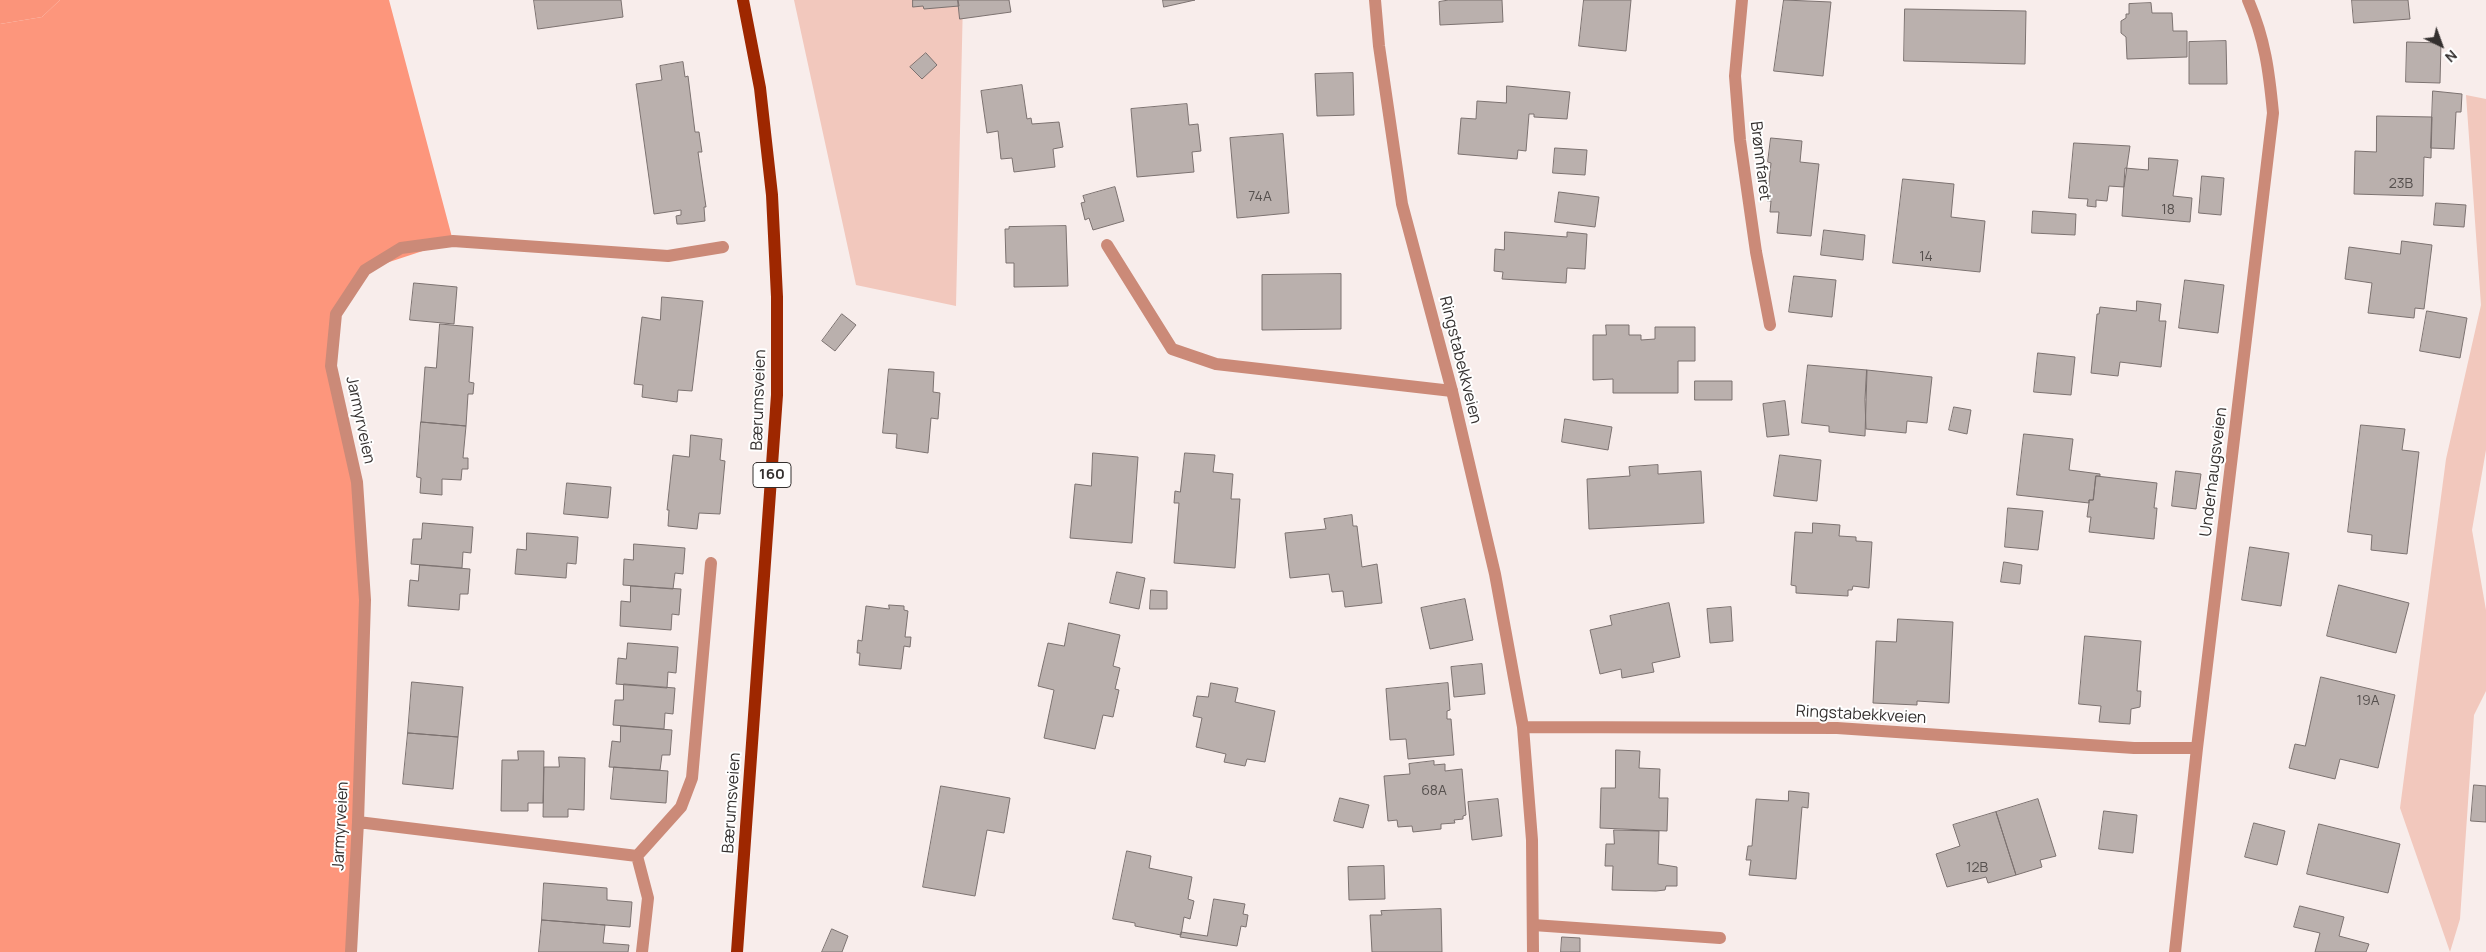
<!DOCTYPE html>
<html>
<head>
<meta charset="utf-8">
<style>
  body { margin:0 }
  #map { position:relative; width:2486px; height:952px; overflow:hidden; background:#f8edeb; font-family:Manrope,sans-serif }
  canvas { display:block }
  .north { position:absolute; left:2416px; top:20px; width:50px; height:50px; -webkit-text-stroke:4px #fff; paint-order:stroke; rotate:138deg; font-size:14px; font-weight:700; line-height:20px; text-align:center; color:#34302f }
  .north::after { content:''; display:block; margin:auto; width:18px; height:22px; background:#34302f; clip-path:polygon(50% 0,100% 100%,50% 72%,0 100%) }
</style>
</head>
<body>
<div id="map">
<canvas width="2486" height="952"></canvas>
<div class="north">N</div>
</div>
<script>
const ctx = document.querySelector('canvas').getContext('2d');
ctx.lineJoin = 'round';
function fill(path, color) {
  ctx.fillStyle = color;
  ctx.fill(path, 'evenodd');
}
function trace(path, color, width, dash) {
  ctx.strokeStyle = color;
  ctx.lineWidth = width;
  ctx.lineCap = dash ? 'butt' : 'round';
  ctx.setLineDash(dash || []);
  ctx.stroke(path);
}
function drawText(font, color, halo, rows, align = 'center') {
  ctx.font = font + ' Manrope,sans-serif';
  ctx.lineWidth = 4;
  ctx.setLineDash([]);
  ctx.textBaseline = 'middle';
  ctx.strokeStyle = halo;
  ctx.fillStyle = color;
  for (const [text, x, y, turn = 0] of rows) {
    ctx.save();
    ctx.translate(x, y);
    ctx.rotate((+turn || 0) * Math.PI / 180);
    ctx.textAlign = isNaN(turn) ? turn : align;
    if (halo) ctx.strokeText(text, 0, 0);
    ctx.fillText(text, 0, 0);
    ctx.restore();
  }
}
const green = new Path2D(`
  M 794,0 L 963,0 L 956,306 L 856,285 Z
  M 2466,95 L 2486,99 L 2486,450 L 2472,530 L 2486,610 L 2486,691 L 2474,715 L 2460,919 L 2450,952 L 2400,808 L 2446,459 L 2481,305 Z`);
const forest = new Path2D(`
  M 60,0 L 389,0 L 453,241 L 365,270 L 336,315 L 331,366 L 357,482 L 365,600 L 351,952 L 0,952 L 0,24 L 42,17 Z`);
const water = new Path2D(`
  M 0,0 L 60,0 L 42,17 L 0,24 Z`);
const building = new Path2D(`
  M 534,0 L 621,0 L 623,17 L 538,29 Z
  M 913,0 L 958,0 L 959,6 L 924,9 L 923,6 L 913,7 Z
  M 958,0 L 1009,0 L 1011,12 L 960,19 Z
  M 1163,0 L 1195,0 L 1164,7 Z
  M 1449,0 L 1502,0 L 1503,22 L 1440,25 L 1439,2 Z
  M 1584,0 L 1631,0 L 1626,51 L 1579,46 Z
  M 1784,0 L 1831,2 L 1823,76 L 1774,71 Z
  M 2352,0 L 2408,0 L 2410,19 L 2354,23 Z
  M 2151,3 L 2152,13 L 2172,13 L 2173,31 L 2187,31 L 2187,57 L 2127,59 L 2126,37 L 2121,33 L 2121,21 L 2126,18 L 2126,14 L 2129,14 L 2129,4 Z
  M 1905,9 L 2026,11 L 2025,64 L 1904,61 Z
  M 2226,41 L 2227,84 L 2189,84 L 2189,42 Z
  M 2407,42 L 2441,43 L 2440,83 L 2406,82 Z
  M 926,53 L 937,65 L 922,79 L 910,67 Z
  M 683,62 L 685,77 L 688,76 L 695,132 L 699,132 L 702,152 L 698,152 L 706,207 L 704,207 L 705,221 L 682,224 L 677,224 L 676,216 L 681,215 L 681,210 L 654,214 L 636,84 L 662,80 L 660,66 Z
  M 1353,73 L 1354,115 L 1317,116 L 1315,74 Z
  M 1022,85 L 1027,119 L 1031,118 L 1032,124 L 1059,122 L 1063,147 L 1053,149 L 1055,167 L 1014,172 L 1012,158 L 1001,159 L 998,131 L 987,133 L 981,91 Z
  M 1507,86 L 1570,92 L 1567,119 L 1534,117 L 1534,114 L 1529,114 L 1526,151 L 1518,150 L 1517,159 L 1458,154 L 1461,118 L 1476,119 L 1477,101 L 1506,103 Z
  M 2433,91 L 2462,94 L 2461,112 L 2456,112 L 2454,149 L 2431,148 Z
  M 1187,104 L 1189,125 L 1198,124 L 1201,151 L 1192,152 L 1194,172 L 1137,177 L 1131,109 Z
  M 2377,116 L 2432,117 L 2431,158 L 2424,157 L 2423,196 L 2354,194 L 2355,151 L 2376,152 Z
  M 1283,134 L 1289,213 L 1237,218 L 1230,138 Z
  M 1771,138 L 1802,141 L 1800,162 L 1819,164 L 1811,236 L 1777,233 L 1779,212 L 1770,212 L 1771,201 L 1767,201 L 1771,163 L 1768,162 Z
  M 2074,143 L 2130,146 L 2124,187 L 2109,186 L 2107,201 L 2096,200 L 2096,207 L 2087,206 L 2088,199 L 2069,198 Z
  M 1555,148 L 1587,150 L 1585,175 L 1553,173 Z
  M 2149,158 L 2178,160 L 2173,196 L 2192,198 L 2190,222 L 2122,216 L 2125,168 L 2148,170 Z
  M 2202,176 L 2224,178 L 2221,215 L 2199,213 Z
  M 1903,179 L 1954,184 L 1951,217 L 1985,221 L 1980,272 L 1893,263 Z
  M 1115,187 L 1124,221 L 1093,230 L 1089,218 L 1085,220 L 1081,203 L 1085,202 L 1083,196 Z
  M 1559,192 L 1599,197 L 1595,227 L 1555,222 Z
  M 2436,203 L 2466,205 L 2464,227 L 2434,225 Z
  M 2033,211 L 2076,214 L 2075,235 L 2032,233 Z
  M 1066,226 L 1068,286 L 1014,287 L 1014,263 L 1006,263 L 1005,229 L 1009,229 L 1009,227 Z
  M 1824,230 L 1865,235 L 1863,260 L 1821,255 Z
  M 1505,232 L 1567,237 L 1567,232 L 1587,234 L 1585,269 L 1567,268 L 1566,283 L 1502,279 L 1503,272 L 1494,271 L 1495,249 L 1504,250 Z
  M 2402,241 L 2432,245 L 2424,309 L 2415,308 L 2414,318 L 2368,313 L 2372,283 L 2345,279 L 2349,247 L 2400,254 Z
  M 1341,274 L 1341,329 L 1262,330 L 1262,275 Z
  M 1794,276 L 1836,280 L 1832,317 L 1789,312 Z
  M 2185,280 L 2224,285 L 2218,333 L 2179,328 Z
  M 414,283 L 457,287 L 454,324 L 410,320 Z
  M 662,297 L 703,301 L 692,391 L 678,390 L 677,402 L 642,397 L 643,385 L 634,384 L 642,317 L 660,320 Z
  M 2137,301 L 2161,304 L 2159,321 L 2166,321 L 2161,367 L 2120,362 L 2118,376 L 2091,373 L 2097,314 L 2099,314 L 2100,307 L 2136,311 Z
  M 2427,311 L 2467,318 L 2460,358 L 2420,351 Z
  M 842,314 L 856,325 L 835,351 L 822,341 Z
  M 440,324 L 473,327 L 469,382 L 474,383 L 473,394 L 468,394 L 466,426 L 421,422 L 425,367 L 436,368 Z
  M 1606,325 L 1629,325 L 1629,335 L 1641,335 L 1641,340 L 1655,339 L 1655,327 L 1695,327 L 1695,361 L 1678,361 L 1678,393 L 1613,393 L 1613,379 L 1593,380 L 1593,335 L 1606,335 Z
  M 2038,353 L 2075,357 L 2071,395 L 2034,392 Z
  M 1808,365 L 1867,370 L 1865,436 L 1829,432 L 1829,426 L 1802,423 Z
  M 889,369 L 934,372 L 933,392 L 940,393 L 938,419 L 931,418 L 928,453 L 896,448 L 897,434 L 883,433 Z
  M 1867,370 L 1932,377 L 1927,423 L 1907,421 L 1906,433 L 1866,429 L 1865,400 Z
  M 1695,381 L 1732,381 L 1732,400 L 1695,400 Z
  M 1785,401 L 1789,435 L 1767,437 L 1763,404 Z
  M 1954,407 L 1971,410 L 1967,434 L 1949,430 Z
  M 1565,419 L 1612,427 L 1608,450 L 1562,442 Z
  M 421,422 L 466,426 L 463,458 L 468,458 L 468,469 L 462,469 L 461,480 L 442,479 L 442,495 L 420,493 L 421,478 L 417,477 Z
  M 2361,425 L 2405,429 L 2402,450 L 2419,452 L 2407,554 L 2371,550 L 2372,535 L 2348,532 Z
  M 2024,434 L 2073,439 L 2069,470 L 2100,474 L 2100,476 L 2096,476 L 2093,500 L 2089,500 L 2089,503 L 2017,495 Z
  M 691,435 L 722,439 L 720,460 L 725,461 L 720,514 L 699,513 L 697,529 L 668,526 L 669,510 L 667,510 L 673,455 L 689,457 Z
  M 1093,453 L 1138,457 L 1132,543 L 1070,538 L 1075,484 L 1091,486 Z
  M 1185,453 L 1215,455 L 1213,472 L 1233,474 L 1231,499 L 1240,499 L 1235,568 L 1174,563 L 1179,503 L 1174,503 L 1175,491 L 1180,492 Z
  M 1780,455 L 1821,460 L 1817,501 L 1774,496 Z
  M 1658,465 L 1658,474 L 1701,471 L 1704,523 L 1589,529 L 1587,479 L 1630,476 L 1629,467 Z
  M 2176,471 L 2201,474 L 2196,509 L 2172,506 Z
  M 2096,476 L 2157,483 L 2154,508 L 2157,508 L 2154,539 L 2089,532 L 2091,517 L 2087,517 L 2089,503 L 2089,500 L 2093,500 Z
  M 567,483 L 611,487 L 608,518 L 564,514 Z
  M 2008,508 L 2043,511 L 2038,550 L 2005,547 Z
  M 1352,515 L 1353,526 L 1357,526 L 1362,567 L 1377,564 L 1382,603 L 1345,607 L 1343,591 L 1332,592 L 1329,574 L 1290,578 L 1285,533 L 1326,529 L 1324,519 Z
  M 423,523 L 473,527 L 471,553 L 463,552 L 462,568 L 411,564 L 413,539 L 421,539 Z
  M 1813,523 L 1840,525 L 1839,536 L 1856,537 L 1856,541 L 1872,542 L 1869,588 L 1853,586 L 1852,590 L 1848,590 L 1848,596 L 1796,593 L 1796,586 L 1791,585 L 1795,532 L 1812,533 Z
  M 527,533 L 578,537 L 576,564 L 567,563 L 566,578 L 515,574 L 517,549 L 526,550 Z
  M 634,544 L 685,548 L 683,574 L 675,573 L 673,589 L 623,585 L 624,559 L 633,560 Z
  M 2250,547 L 2289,553 L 2281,606 L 2242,600 Z
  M 2004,562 L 2022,565 L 2020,584 L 2001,582 Z
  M 420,565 L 470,569 L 468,594 L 460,594 L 459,610 L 408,606 L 410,580 L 418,581 Z
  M 1117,572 L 1145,578 L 1139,609 L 1110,603 Z
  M 2339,585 L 2409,603 L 2396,653 L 2327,636 Z
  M 631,586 L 681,589 L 679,615 L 672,614 L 671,630 L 620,626 L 621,601 L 630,602 Z
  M 1151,590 L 1167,591 L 1167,609 L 1150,609 Z
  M 1465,599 L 1473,640 L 1430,649 L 1421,608 Z
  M 1669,603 L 1680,657 L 1652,663 L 1654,672 L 1622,678 L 1621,669 L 1600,674 L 1590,630 L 1612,625 L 1610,616 Z
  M 889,605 L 904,606 L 904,610 L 908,611 L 905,637 L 911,637 L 910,647 L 904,646 L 901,669 L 859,665 L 860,653 L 857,653 L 858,640 L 862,641 L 866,606 L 889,609 Z
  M 1731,607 L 1733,641 L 1710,643 L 1707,609 Z
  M 1898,619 L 1953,622 L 1949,703 L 1917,701 L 1917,705 L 1873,703 L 1876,641 L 1896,642 Z
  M 1069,623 L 1120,635 L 1113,666 L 1120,668 L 1115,689 L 1119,690 L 1113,717 L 1103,715 L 1095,749 L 1044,738 L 1054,690 L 1038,686 L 1048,643 L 1064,646 Z
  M 2085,636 L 2141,641 L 2137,691 L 2141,691 L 2140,707 L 2131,709 L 2130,724 L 2099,722 L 2101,706 L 2079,704 Z
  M 628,643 L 678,647 L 676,673 L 668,672 L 667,688 L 616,684 L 618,658 L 626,659 Z
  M 1482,664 L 1485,694 L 1454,697 L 1451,667 Z
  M 2321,677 L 2395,695 L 2378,768 L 2340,759 L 2335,779 L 2289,768 L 2295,744 L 2305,746 Z
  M 412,682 L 463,687 L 458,737 L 408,733 Z
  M 1211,683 L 1238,688 L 1235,702 L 1275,711 L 1265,762 L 1247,759 L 1245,766 L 1224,762 L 1226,754 L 1196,747 L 1202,718 L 1193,716 L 1197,696 L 1208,697 Z
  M 1448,683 L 1450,710 L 1447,711 L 1447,719 L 1451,719 L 1454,755 L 1408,759 L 1406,739 L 1390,740 L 1386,689 Z
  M 624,684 L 675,688 L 673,714 L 665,713 L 664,729 L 613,725 L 615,700 L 623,700 Z
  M 621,726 L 672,730 L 670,755 L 662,755 L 660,770 L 609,767 L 612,741 L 620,742 Z
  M 408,733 L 458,737 L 453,789 L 403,784 Z
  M 1616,750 L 1640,751 L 1639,768 L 1660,769 L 1659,798 L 1668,798 L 1667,831 L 1600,828 L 1601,788 L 1615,788 Z
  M 518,751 L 544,751 L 543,803 L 528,803 L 528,811 L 501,811 L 502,760 L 518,760 Z
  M 559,757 L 585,758 L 584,810 L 568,809 L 568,817 L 543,817 L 544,767 L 559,767 Z
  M 1434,761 L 1434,765 L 1445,764 L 1445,771 L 1462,769 L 1466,815 L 1463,816 L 1463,819 L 1454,820 L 1455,823 L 1441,824 L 1441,829 L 1413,832 L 1412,826 L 1398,827 L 1397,820 L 1388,821 L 1384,776 L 1410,774 L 1409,764 Z
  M 614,767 L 668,771 L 666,803 L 611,799 Z
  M 2474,785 L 2486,786 L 2486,822 L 2471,821 Z
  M 941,786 L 1010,798 L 1004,833 L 987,830 L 975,896 L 923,887 Z
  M 1789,791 L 1809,793 L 1808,808 L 1802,807 L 1796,879 L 1749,875 L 1751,860 L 1746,860 L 1748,846 L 1752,846 L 1756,799 L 1788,801 Z
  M 1340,798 L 1369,805 L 1363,828 L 1334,821 Z
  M 1498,799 L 1502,836 L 1472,840 L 1468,802 Z
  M 2038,799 L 2056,856 L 2040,860 L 2042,867 L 2016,875 L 1996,812 Z
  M 2104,811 L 2137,815 L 2133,853 L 2099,849 Z
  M 1996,812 L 2016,875 L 1988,883 L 1986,877 L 1947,887 L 1936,854 L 1960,846 L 1953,825 Z
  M 2254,823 L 2285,831 L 2277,865 L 2245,857 Z
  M 2319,824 L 2400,844 L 2388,893 L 2307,874 Z
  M 1614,830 L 1659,831 L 1658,864 L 1677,867 L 1677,886 L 1666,886 L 1665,890 L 1656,891 L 1612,890 L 1613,866 L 1605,866 L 1606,844 L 1614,844 Z
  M 1127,851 L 1151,856 L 1149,868 L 1192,877 L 1188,899 L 1194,901 L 1190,919 L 1184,917 L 1181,935 L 1135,926 L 1135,923 L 1113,919 Z
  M 1384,866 L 1385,899 L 1349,900 L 1348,867 Z
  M 544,883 L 607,888 L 607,900 L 632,902 L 630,927 L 542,920 Z
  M 1214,899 L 1245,904 L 1243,914 L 1248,915 L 1246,927 L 1241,926 L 1237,946 L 1180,937 L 1181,932 L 1207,936 Z
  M 2300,906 L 2344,917 L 2339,936 L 2369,944 L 2366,952 L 2315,952 L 2320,933 L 2294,927 Z
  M 1441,909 L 1442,952 L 1372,952 L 1370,915 L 1382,915 L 1381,911 Z
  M 542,920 L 605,925 L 603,943 L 629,945 L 628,952 L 539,952 Z
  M 832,929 L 848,936 L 842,952 L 822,952 Z
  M 1562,937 L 1580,938 L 1580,952 L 1561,952 Z`);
const service = new Path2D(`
  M 1107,245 L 1172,349 L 1216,364 L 1452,391
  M 1533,925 L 1720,938`);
const minor = new Path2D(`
  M 1375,0 L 1379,46 L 1402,204 L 1452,391 L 1495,574 L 1523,727 L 1532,840 L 1533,952
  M 1742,0 L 1735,76 L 1740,140 L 1756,252 L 1770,325
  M 1523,727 L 1837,728 L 2134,748 L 2197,748
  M 358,822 L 637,856 L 648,898 L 642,952
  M 637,856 L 681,807 L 692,778 L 711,563
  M 351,952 L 358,822 L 365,600 L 357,482 L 331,366 L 336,314 L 365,270 L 401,248 L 453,241 L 668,256 L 723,247
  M 2175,952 L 2197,748 L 2273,113 C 2269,71 2265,39 2248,0`);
const primary = new Path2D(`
  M 737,952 L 777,395 L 777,297 L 772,195 L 760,88 L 743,0`);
const numberNames = [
  ["23B",2401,184],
  ["74A",1260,197],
  ["18",2168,210],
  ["14",1926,257],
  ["19A",2368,701],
  ["68A",1434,791],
  ["12B",1977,868]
];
const shields = [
  [772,475,38]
];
const shieldNames = [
  ["160",772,475]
];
const streetNames = [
  ["Brønnfaret",1760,161,83],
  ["Ringstabekkveien",1460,360,76],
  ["Bærumsveien",759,400,-88],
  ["Jarmyrveien",360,420,78],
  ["Underhaugsveien",2214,472,-83],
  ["Ringstabekkveien",1861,715,3],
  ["Bærumsveien",732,803,-86],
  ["Jarmyrveien",341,826,-87]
];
fill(green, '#f2c8bd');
fill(forest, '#fd967c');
fill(water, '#fb947a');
fill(building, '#bab0ad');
trace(building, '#7c7270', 1);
trace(service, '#cb8a78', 12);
trace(minor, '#cb8a78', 12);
trace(primary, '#9e2700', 12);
drawText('14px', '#56504e', null, numberNames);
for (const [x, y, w] of shields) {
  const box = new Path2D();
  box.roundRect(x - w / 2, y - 12.5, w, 25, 4);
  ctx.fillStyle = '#fff';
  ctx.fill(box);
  trace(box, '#34302f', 1);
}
drawText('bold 15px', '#34302f', null, shieldNames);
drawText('16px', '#34302f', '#fff', streetNames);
</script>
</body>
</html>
